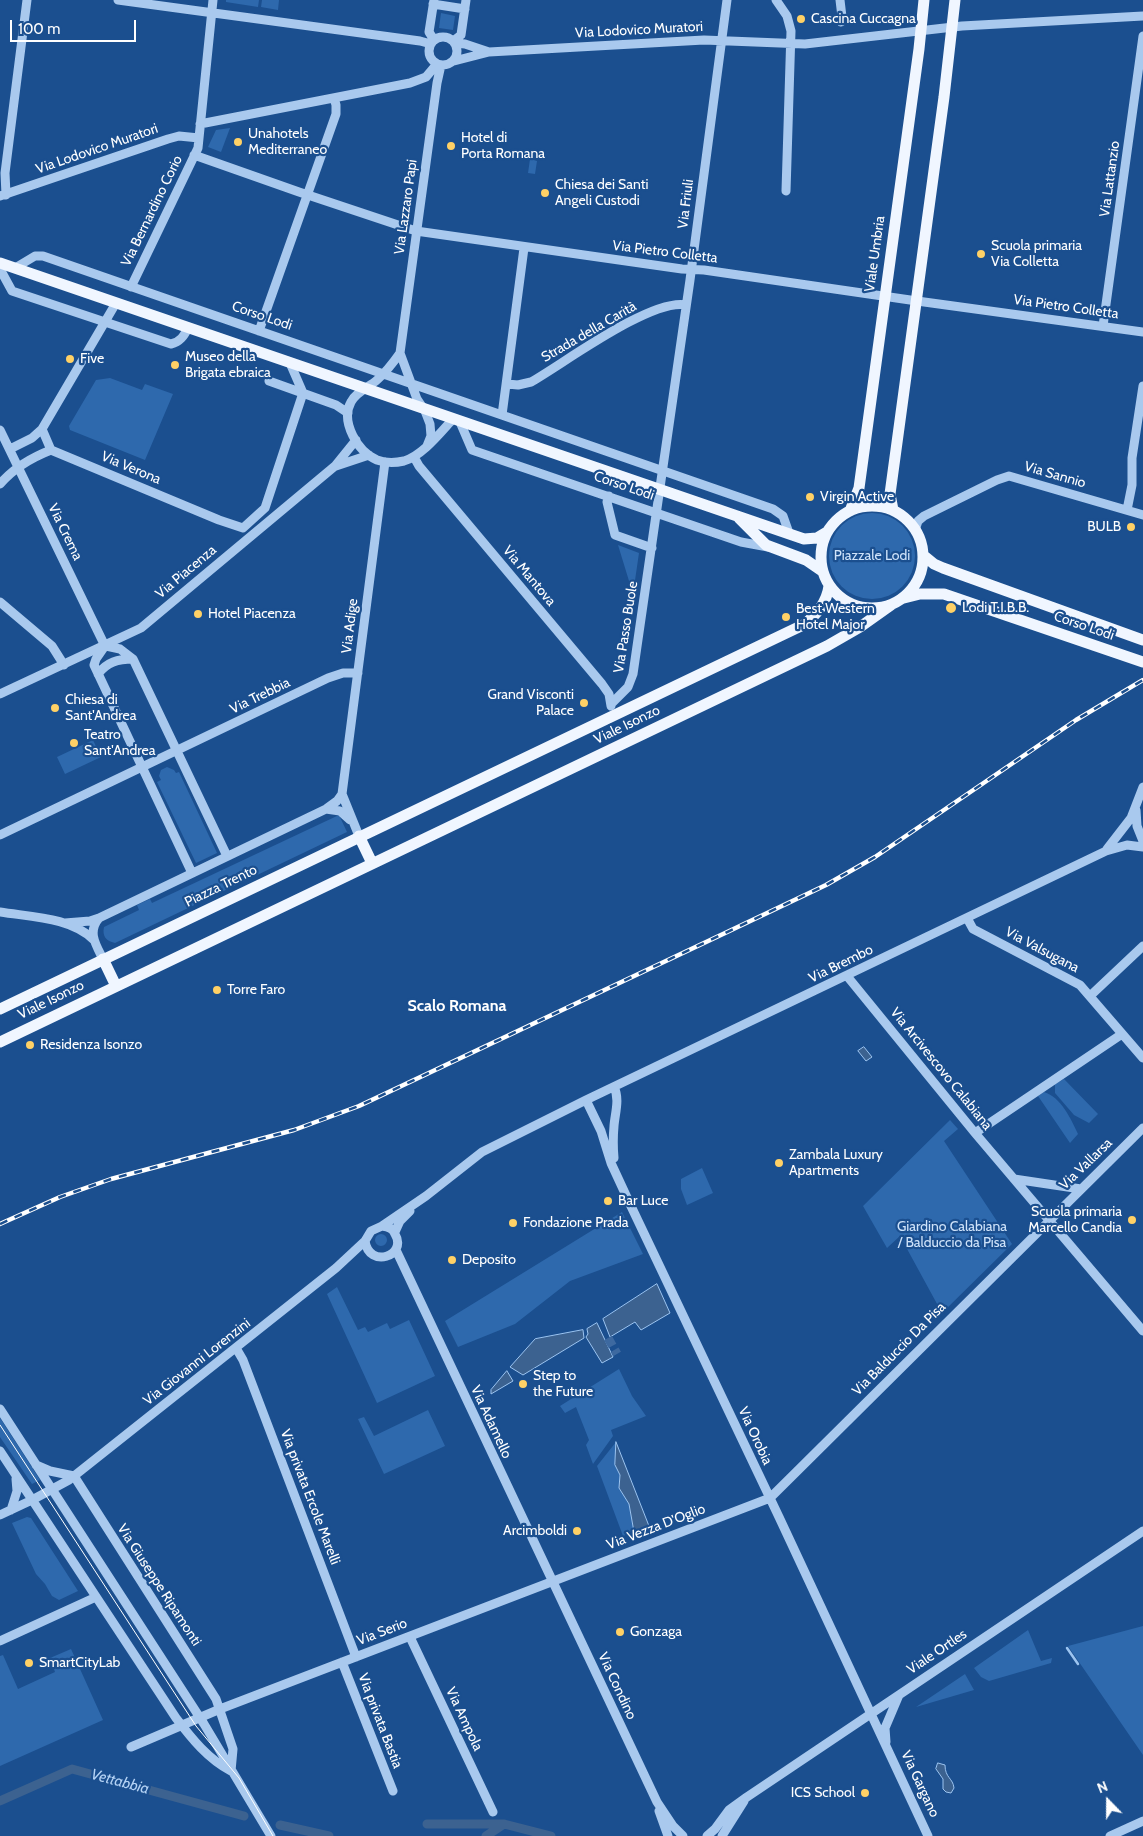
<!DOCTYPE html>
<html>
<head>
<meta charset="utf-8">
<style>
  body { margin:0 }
  #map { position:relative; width:1143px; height:1836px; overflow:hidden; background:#1b4f8f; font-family:Cabin,sans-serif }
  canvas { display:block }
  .north { position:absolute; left:1083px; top:1776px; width:50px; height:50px; -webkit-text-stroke:4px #1b4f8f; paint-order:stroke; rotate:338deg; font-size:14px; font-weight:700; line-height:20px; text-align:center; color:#fff }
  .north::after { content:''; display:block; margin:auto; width:18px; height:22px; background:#fff; clip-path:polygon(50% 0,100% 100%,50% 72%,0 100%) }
  .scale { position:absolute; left:10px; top:20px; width:126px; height:22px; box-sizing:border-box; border:2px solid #fff; border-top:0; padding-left:6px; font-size:15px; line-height:18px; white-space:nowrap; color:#fff; -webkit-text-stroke:4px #1b4f8f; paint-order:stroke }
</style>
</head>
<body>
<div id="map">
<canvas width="1143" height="1836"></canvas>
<div class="north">N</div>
<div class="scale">100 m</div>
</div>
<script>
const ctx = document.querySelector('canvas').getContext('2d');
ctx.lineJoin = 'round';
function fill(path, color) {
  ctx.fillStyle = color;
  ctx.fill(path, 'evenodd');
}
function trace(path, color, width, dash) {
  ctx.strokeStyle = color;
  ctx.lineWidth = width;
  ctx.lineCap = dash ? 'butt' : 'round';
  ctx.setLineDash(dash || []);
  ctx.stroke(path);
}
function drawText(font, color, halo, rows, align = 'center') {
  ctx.font = font + ' Cabin,sans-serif';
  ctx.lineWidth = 4.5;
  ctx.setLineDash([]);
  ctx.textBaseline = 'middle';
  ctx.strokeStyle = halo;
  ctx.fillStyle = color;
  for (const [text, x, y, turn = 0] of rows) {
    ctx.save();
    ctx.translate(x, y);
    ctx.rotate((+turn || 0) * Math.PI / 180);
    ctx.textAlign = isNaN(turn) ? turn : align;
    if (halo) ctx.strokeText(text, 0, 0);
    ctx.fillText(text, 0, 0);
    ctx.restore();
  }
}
const green = new Path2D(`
  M 226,0 L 259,0 L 258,7 L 226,2 Z
  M 262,0 L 279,0 L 278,10 L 261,7 Z
  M 441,13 L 455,16 L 453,30 L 439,28 Z
  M 230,128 L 221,152 L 208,147 L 216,130 Z
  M 530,159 L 537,161 L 535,174 L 528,173 Z
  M 110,378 L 142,390 L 145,384 L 173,394 L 145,460 L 70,430 L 69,426 L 96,380 Z
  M829 556a43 43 0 1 1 86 0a43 43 0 1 1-86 0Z
  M 618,545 L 639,553 L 633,594 Z
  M 93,740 L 101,757 L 65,774 L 57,757 Z
  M 167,767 L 174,770 L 176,773 L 179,772 L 217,853 L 196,863 L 157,782 L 161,780 L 159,776 L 161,770 Z
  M 339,815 L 347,832 L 115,943 C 106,941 102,936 104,927 L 139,910 L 137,905 L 150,899 L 152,903 Z
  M 1064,1079 L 1098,1114 L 1089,1123 L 1074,1115 L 1055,1093 L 1055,1084 Z
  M 1044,1092 C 1061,1097 1071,1119 1078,1134 L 1070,1143 L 1038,1096 Z
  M 950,1120 L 958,1129 L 944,1141 L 1012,1244 L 942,1313 L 900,1236 L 887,1248 L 863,1206 Z
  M 702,1168 L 713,1193 L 687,1205 L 681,1189 L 681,1179 Z
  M 622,1212 L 643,1254 L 570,1281 L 515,1324 L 458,1347 L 445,1321 Z
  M375 1240a6 6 0 1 1 12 0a6 6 0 1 1-12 0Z
  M 337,1287 L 358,1330 L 365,1327 L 368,1332 L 387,1323 L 390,1329 L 409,1320 L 435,1376 L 377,1403 L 327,1294 Z
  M 619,1369 L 632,1396 L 646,1416 L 611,1430 L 613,1436 L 593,1464 L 586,1445 L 589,1440 L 576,1407 L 565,1413 L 560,1406 Z
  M 428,1410 L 445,1446 L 384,1474 L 358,1419 L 364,1417 L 374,1436 Z
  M 0,1418 L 40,1480 L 32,1484 L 2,1440 L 0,1437 Z
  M 616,1442 L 615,1465 L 620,1475 L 619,1488 L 629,1504 L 634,1532 L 623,1536 L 597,1466 Z
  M 27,1517 L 31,1518 L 78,1591 L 59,1600 L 52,1596 L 45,1584 L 36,1574 L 12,1523 Z
  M 1143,1626 L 1143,1755 L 1068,1646 Z
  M 1028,1630 L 1041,1661 L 1052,1658 L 1051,1663 L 989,1681 L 981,1677 L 974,1668 Z
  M 71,1649 L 103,1720 L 0,1766 L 0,1656 L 3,1655 L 18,1689 L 55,1672 L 50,1658 Z
  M 965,1674 L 974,1690 L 916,1707 Z`);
const water = new Path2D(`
  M 864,1047 L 872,1057 L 866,1061 L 858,1051 Z
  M 657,1284 L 670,1313 L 641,1330 L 635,1322 L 610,1337 L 603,1319 Z
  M 597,1323 L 613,1357 L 602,1363 L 586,1337 L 588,1334 L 587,1329 Z
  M 583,1330 L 584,1338 L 523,1375 L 510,1367 L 535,1339 Z
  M 507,1371 L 513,1381 L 491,1394 L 491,1390 Z
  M 616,1442 L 649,1526 L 634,1532 L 629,1504 L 619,1488 L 620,1475 L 615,1465 Z
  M 938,1763 L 945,1765 C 945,1778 953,1778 954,1788 L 951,1793 L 946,1792 L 943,1789 L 943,1779 L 936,1769 Z`);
const stream = new Path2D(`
  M 1067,1648 L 1078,1664`);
const canal = new Path2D(`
  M 0,1801 L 72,1769 L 244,1816
  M 427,1824 L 504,1824
  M 280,1825 L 329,1836
  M 486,1836 L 504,1824 L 551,1836`);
const minorTunnel = new Path2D(`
  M 608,1338 L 617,1354`);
const minor = new Path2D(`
  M 118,0 L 420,41 L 431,44
  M 434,0 L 429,32 L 434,40
  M 776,0 L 787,16 L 791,31 L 786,191
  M 840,0 L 842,17 L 841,22
  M 433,4 L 465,9
  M429 51a14 14 0 1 1 28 0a14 14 0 1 1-28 0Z
  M 453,41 L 461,35 L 466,0
  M 455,43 L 465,44 L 489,52
  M 454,61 L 489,52 L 704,40 L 805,44 L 962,26 L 1143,16
  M 200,124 L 410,83 L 426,77 L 437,64
  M 194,155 L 299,192 L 416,231 L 682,269 L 704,270 L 917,301 L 1143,332
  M 6,195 L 5,173 L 27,0
  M 0,196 L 168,139 L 179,136 L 199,138
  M 15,268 L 35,256 L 43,256 L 773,509 L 783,516 L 789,533
  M 0,269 L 12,291 L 171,344 C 180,342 184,336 188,328
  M 131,287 L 198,148 L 213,0
  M 1103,326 L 1143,36
  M 259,331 L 336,114 L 336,105 L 334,98
  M 400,353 C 393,363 386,372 377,380 C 369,387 356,392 351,402 C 340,422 358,452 377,460 C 385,463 395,463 404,461 C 422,456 440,433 453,419
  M 290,363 L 303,393
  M 269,381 L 336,405 L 348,413
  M 507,384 L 518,385 L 531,382 C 563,364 651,298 686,305
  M 502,415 L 524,248
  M 460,422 L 472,450 L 741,542 L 768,547
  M 42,429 L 51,450
  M 0,430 L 105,646
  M 427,446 L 431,436 L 430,424 L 425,411 L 417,399 L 400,353 L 437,83 L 441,65
  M 10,449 L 32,438 L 42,429 L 116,303
  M 414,457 L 419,466 L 602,684 L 609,694 L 611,706
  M 336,466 L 369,455
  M 0,484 C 13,469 33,457 51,450 L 219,520 L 243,528 L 265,508 L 303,393
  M 609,496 L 607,502 L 615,535 L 652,548
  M 1127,510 L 1132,485 L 1132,458 L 1143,386
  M 915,530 L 918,521 L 924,516 L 997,480 L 1009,476 L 1143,515
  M 0,602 L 52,646 L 64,665
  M 105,646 L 96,659 L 94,665 L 192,873
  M 106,646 L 120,649 L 133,659 L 227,856
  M 98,674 C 107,662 118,659 133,659
  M 0,694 L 141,628 L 335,466 L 356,440
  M 612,703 L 628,687 L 633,674 L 690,280 L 727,0
  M 342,794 L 359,836
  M 326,809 L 340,811 L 350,820
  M 1136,810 L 1137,826 L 1143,841
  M 0,835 L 328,678 L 343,673 L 358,673
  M 1107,849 L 1131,818 L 1143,787
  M 0,912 C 30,917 71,917 94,940
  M 99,918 C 87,932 96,945 103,959
  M 967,918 L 973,929 L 1080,985 L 1143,1058
  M 65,923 L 90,921 L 99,918 L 326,809 L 337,801 L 342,794 L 385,462
  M 847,976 L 975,1133 L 1143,1331
  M 1090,996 L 1143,946
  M 586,1100 L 601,1131 L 611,1163 L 630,1204 L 779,1517 L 928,1836
  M 975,1133 L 1122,1034
  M 614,1158 C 613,1147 613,1137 614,1126 C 615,1113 620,1099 614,1087
  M 1014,1179 L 1081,1189
  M 395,1232 L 400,1221 L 410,1211
  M 365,1241 C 369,1269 408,1256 395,1234 C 393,1228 388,1227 382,1226
  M 396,1250 L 657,1802 L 673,1826 L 683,1836
  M 236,1348 L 243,1360 L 356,1657
  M 0,1409 L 204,1724 L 271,1836
  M 0,1451 L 176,1718 C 192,1739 208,1759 231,1771
  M 36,1465 L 50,1471 L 74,1476
  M 74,1476 L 216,1699 L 233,1749 L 231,1771
  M 11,1510 L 17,1491 L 16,1479
  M 0,1515 L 32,1500 L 69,1480 L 336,1268 L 365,1241 L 371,1231 L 382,1226 L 426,1196 L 482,1152 L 586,1100 L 1106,851 L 1127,845 L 1143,847
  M 410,1637 L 493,1812
  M 0,1641 L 96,1597
  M 342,1662 L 393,1791
  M 886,1742 L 885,1728 L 899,1695
  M 131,1747 L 220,1709 L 770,1498 L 1143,1128
  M 659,1811 L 668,1836
  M 707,1836 L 715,1829 L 729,1810 L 747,1797 L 1143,1531
  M 722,1836 L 744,1801
  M 1110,1836 L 1143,1821`);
const major = new Path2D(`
  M 0,263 L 804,539 L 817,538 L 827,532
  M821 557a51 51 0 1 1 102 0a51 51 0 1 1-102 0Z
  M 893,510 L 890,494 L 944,97 L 955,0
  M 850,511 L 859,488 L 919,49 L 924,0
  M 739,518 L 766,545 L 806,560 L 822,571
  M 923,555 L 934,564 L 943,568 L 1143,640
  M 904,598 L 920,594 L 944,594 L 1143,662
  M 359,836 L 372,863
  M 103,959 L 116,986
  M 0,1009 L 803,625 C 816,616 827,602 829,586
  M 0,1042 L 827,646 L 860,627 L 891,605`);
const tram = new Path2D(`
  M 0,1425 L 196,1726 L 239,1778 L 273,1836`);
const rail = new Path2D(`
  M 0,1224 L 60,1197 L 111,1179 L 294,1130 L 359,1106 L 723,934 L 826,885 L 875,857 L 1076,720 L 1143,680`);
const markers = [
  [801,19,5,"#ffd166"],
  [238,142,5,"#ffd166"],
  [451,146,5,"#ffd166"],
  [545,193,5,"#ffd166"],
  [981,254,5,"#ffd166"],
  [70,359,5,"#ffd166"],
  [175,365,5,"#ffd166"],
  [810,497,5,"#ffd166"],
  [1131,527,5,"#ffd166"],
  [951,608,6,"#ffd166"],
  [198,614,5,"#ffd166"],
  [786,617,5,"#ffd166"],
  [584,703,5,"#ffd166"],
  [55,708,5,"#ffd166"],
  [74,743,5,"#ffd166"],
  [217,990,5,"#ffd166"],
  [30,1045,5,"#ffd166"],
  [779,1163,5,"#ffd166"],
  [608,1201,5,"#ffd166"],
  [1132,1220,5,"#ffd166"],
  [513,1223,5,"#ffd166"],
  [452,1260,5,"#ffd166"],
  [523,1384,5,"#ffd166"],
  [577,1531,5,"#ffd166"],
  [620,1632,5,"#ffd166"],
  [29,1663,5,"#ffd166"],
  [865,1793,5,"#ffd166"]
];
const poiNames = [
  ["Cascina Cuccagna",811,19],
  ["Unahotels",248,134],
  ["Mediterraneo",248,150],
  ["Hotel di",461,138],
  ["Porta Romana",461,154],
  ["Chiesa dei Santi",555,185],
  ["Angeli Custodi",555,201],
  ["Scuola primaria",991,246],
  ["Via Colletta",991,262],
  ["Museo della",185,357],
  ["Brigata ebraica",185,373],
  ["Five",80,359],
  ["Virgin Active",820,497],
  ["BULB",1121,527,"right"],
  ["Lodi T.I.B.B.",962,608],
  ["Best Western",796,609],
  ["Hotel Major",796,625],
  ["Hotel Piacenza",208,614],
  ["Grand Visconti",574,695,"right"],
  ["Palace",574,711,"right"],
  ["Chiesa di",65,700],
  ["Sant'Andrea",65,716],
  ["Teatro",84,735],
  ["Sant'Andrea",84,751],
  ["Torre Faro",227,990],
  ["Residenza Isonzo",40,1045],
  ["Zambala Luxury",789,1155],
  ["Apartments",789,1171],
  ["Bar Luce",618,1201],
  ["Scuola primaria",1122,1212,"right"],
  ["Marcello Candia",1122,1228,"right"],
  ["Fondazione Prada",523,1223],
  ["Deposito",462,1260],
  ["Step to",533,1376],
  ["the Future",533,1392],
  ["Arcimboldi",567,1531,"right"],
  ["Gonzaga",630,1632],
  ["SmartCityLab",39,1663],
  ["ICS School",855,1793,"right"]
];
const streetNames = [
  ["Via Lodovico Muratori",639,30,-3],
  ["Via Lodovico Muratori",97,149,-19],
  ["Via Lattanzio",1110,179,-82],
  ["Via Friuli",686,204,-83],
  ["Via Lazzaro Papi",406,207,-82],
  ["Via Bernardino Corio",152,211,-64],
  ["Via Pietro Colletta",665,252,7],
  ["Viale Umbria",875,254,-82],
  ["Via Pietro Colletta",1066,307,8],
  ["Corso Lodi",262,316,19],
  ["Strada della Carità",589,332,-30],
  ["Via Verona",131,468,23],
  ["Via Sannio",1055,475,16],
  ["Corso Lodi",624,486,19],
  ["Via Crema",65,532,64],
  ["Via Piacenza",186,572,-40],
  ["Via Mantova",529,576,50],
  ["Via Adige",350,626,-83],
  ["Corso Lodi",1084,626,19],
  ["Via Passo Buole",626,627,-81],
  ["Via Trebbia",260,696,-26],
  ["Viale Isonzo",627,725,-26],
  ["Piazza Trento",221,886,-26],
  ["Via Valsugana",1042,950,28],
  ["Via Brembo",841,964,-26],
  ["Viale Isonzo",51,1000,-26],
  ["Via Arcivescovo Calabiana",941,1069,51],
  ["Via Vallarsa",1086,1164,-44],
  ["Via Balduccio Da Pisa",899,1349,-45],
  ["Via Giovanni Lorenzini",197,1362,-38],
  ["Via Adamello",491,1422,65],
  ["Via Orobia",755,1436,65],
  ["Via privata Ercole Marelli",310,1497,69],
  ["Via Vezza D'Oglio",656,1527,-21],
  ["Via Giuseppe Ripamonti",159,1585,57],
  ["Via Serio",382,1632,-21],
  ["Viale Ortles",937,1652,-34],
  ["Via Condino",617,1686,65],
  ["Via Ampola",464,1719,65],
  ["Via privata Bastia",380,1721,69],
  ["Via Gargano",920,1784,65]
];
const parkNames = [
  ["Piazzale Lodi",872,556],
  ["Giardino Calabiana",952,1227],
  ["/ Balduccio da Pisa",952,1243]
];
const waterNames = [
  ["Vettabbia",120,1782,15]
];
const quarterNames = [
  ["Scalo Romana",457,1006]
];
fill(green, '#2e69ad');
fill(water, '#3c6290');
trace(water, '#9cc4f0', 1);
trace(stream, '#9cc4f0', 2.5);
trace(canal, '#3c6290', 9);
trace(minorTunnel, '#3d69a0', 9, [9, 4.5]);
trace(minor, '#a9c9ee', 9);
trace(major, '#f0f6ff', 11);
trace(tram, '#fff', 1);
trace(rail, '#fff', 4.5);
trace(rail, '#1b4f8f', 2.5, [8]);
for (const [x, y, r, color] of markers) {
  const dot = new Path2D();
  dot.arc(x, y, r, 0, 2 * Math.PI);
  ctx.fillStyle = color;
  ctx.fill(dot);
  trace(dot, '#1b4f8f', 2);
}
drawText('14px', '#fff', '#1b4f8f', poiNames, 'left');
drawText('14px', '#fff', '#1b4f8f', streetNames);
drawText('14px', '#cfe3fa', '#1b4f8f', parkNames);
drawText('italic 15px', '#b5d3f5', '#1b4f8f', waterNames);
drawText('bold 16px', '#fff', '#1b4f8f', quarterNames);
</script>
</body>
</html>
